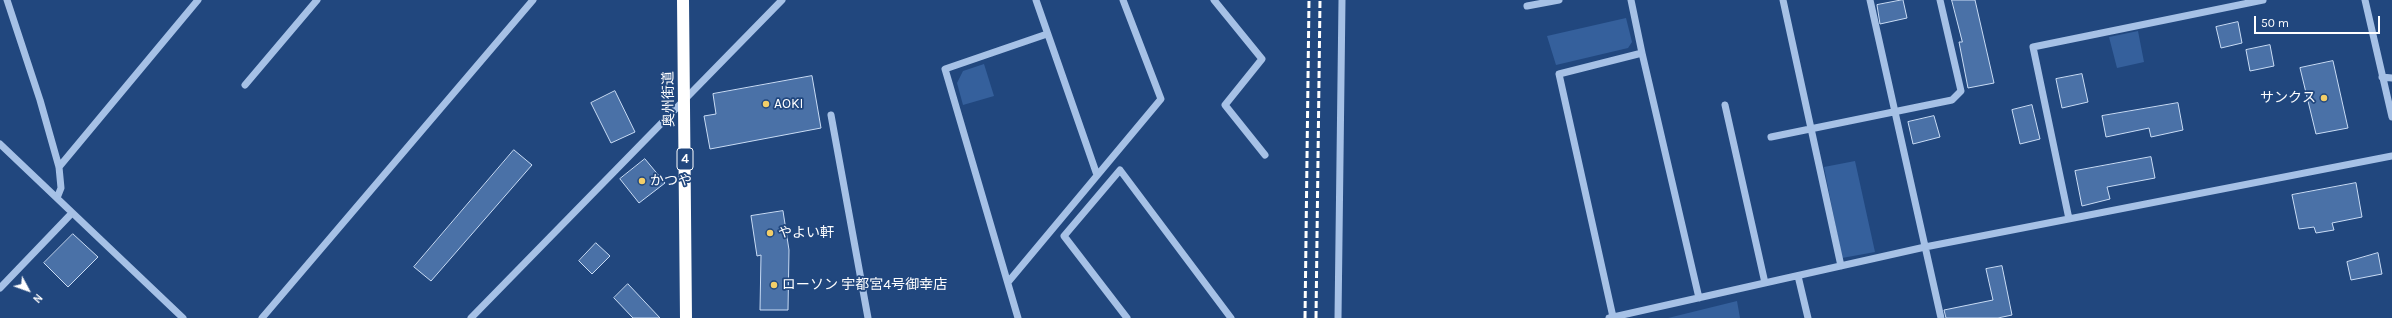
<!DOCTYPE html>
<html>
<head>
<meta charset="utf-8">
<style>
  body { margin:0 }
  #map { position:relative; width:2392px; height:318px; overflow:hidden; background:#21477e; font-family:Karla,sans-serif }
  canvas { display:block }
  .north { position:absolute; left:8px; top:270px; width:40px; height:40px; -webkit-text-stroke:3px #21477e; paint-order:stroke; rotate:131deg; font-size:11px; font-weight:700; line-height:16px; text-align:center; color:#fff }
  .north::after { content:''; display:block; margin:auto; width:14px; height:18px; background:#fff; clip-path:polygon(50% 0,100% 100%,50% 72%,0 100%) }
  .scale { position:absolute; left:2254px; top:16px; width:126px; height:18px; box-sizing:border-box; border:2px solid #fff; border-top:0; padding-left:5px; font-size:12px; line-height:14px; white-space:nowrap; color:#fff; -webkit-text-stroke:3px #21477e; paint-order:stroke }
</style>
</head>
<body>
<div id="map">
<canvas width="2392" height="318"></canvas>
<div class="north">N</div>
<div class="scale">50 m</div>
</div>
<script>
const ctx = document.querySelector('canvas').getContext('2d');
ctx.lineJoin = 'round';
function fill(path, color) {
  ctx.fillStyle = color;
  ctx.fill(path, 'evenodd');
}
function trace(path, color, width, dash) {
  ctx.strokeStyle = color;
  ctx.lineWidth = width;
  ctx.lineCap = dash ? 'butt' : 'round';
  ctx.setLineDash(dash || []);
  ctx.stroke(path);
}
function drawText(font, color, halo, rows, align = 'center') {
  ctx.font = font + ' Karla,"Noto Sans JP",sans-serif';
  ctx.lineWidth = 3.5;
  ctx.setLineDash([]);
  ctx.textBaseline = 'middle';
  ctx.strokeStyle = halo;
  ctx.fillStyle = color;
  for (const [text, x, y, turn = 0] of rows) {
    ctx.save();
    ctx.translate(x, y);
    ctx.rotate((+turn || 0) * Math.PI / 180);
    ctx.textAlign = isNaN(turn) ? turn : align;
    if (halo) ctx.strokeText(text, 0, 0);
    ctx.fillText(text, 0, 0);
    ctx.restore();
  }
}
const green = new Path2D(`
  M 1626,18 L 1632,42 L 1628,48 L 1556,65 L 1547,36 Z
  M 2138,31 L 2144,62 L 2117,68 L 2109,37 Z
  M 984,64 L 994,96 L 963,105 L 957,83 L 963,71 Z
  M 1855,161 L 1875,252 L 1842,258 L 1824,167 Z
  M 1737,301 L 1740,318 L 1668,318 Z`);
const building = new Path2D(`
  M 1903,0 L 1907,18 L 1880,24 L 1877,5 Z
  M 1952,0 L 1975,0 L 1994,83 L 1968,88 L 1959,42 L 1962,42 Z
  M 2238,22 L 2242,43 L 2221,48 L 2216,27 Z
  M 2270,45 L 2274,66 L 2250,71 L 2246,50 Z
  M 2333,61 L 2348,128 L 2316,134 L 2300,68 Z
  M 2082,74 L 2088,102 L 2062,108 L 2056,79 Z
  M 812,76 L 821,128 L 710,149 L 704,116 L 716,114 L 713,94 Z
  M 615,91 L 635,132 L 611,143 L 591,103 Z
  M 2178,103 L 2183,130 L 2151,137 L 2149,128 L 2106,137 L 2102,116 Z
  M 2032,105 L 2040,139 L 2020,144 L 2012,110 Z
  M 1934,116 L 1940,137 L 1913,144 L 1908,122 Z
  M 514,150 L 532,165 L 431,281 L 414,267 Z
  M 2151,157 L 2155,178 L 2107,187 L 2110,199 L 2082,206 L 2075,171 Z
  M 645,159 L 665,183 L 639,203 L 620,179 Z
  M 2356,183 L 2362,217 L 2332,223 L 2334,230 L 2316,233 L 2314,227 L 2299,229 L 2292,195 Z
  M 783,211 L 789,250 L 788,310 L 760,310 L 761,255 L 757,256 L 751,216 Z
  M 73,234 L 98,257 L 68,287 L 44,263 Z
  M 596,243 L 610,256 L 592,274 L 579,261 Z
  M 2378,253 L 2382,274 L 2351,280 L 2347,262 Z
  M 2002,266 L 2012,315 L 1998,318 L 1946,318 L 1944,310 L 1993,300 L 1986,269 Z
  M 628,284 L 660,318 L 633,318 L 614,298 Z`);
const minor = new Path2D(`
  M 7,0 L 40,100 L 59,167 L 61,188 L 57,198
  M 1036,0 L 1097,175
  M 1214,0 L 1262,59 L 1225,105 L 1265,155
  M 1783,0 L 1841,266
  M 1870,0 L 1941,318
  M 2365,0 L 2392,117
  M 1527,6 L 1559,0
  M 1642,53 L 1699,298
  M 2382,77 L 2392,78
  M 245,85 L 317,0
  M 1725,105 L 1765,283
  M 831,115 L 868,318
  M 1771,137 L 1952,100 L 1961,91 L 1940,0
  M 0,144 L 183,318
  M 59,167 L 198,0
  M 2069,219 L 2033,47 L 2263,0
  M 1798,276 L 1808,318
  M 1009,281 L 1161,99 L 1123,0
  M 0,288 L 72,213
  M 1613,317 L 1559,74 L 1642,53 L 1631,0
  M 262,318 L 533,0
  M 471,318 L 782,0
  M 1018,318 L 945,69 L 1047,34
  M 1127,318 L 1064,236 L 1120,170 L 1231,318
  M 1338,318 L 1342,0
  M 1609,318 L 1925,247 L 2392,156`);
const highway = new Path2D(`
  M 683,0 L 686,318`);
const rail = new Path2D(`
  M 1305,318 L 1309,0
  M 1316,318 L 1320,0`);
const markers = [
  [2324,98,4,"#f3ce68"],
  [766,104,4,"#f3ce68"],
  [642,181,4,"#f3ce68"],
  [770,233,4,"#f3ce68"],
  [774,285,4,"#f3ce68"]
];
const shields = [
  [685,159,16]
];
const shieldNames = [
  ["4",685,159]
];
const poiNames = [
  ["サンクス",2316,98,"right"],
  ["AOKI",774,104],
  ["かつや",650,181],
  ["やよい軒",778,233],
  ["ローソン 宇都宮4号御幸店",782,285]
];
const streetNames = [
  ["奥州街道",669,99,-91]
];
fill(green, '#35609c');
fill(building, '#4a71a7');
trace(building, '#c9dcf5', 1);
trace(minor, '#a6c1e6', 7);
trace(highway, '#fff', 12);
trace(rail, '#fff', 3, [7, 3]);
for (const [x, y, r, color] of markers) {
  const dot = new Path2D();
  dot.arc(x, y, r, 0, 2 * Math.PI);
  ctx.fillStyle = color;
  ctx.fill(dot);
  trace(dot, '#21477e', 1.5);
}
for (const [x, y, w] of shields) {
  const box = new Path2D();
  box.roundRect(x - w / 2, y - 11, w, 22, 3);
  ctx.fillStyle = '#21477e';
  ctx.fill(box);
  trace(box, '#fff', 1);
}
drawText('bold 13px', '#fff', null, shieldNames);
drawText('14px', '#fff', '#21477e', poiNames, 'left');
drawText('14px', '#fff', '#21477e', streetNames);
</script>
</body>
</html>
